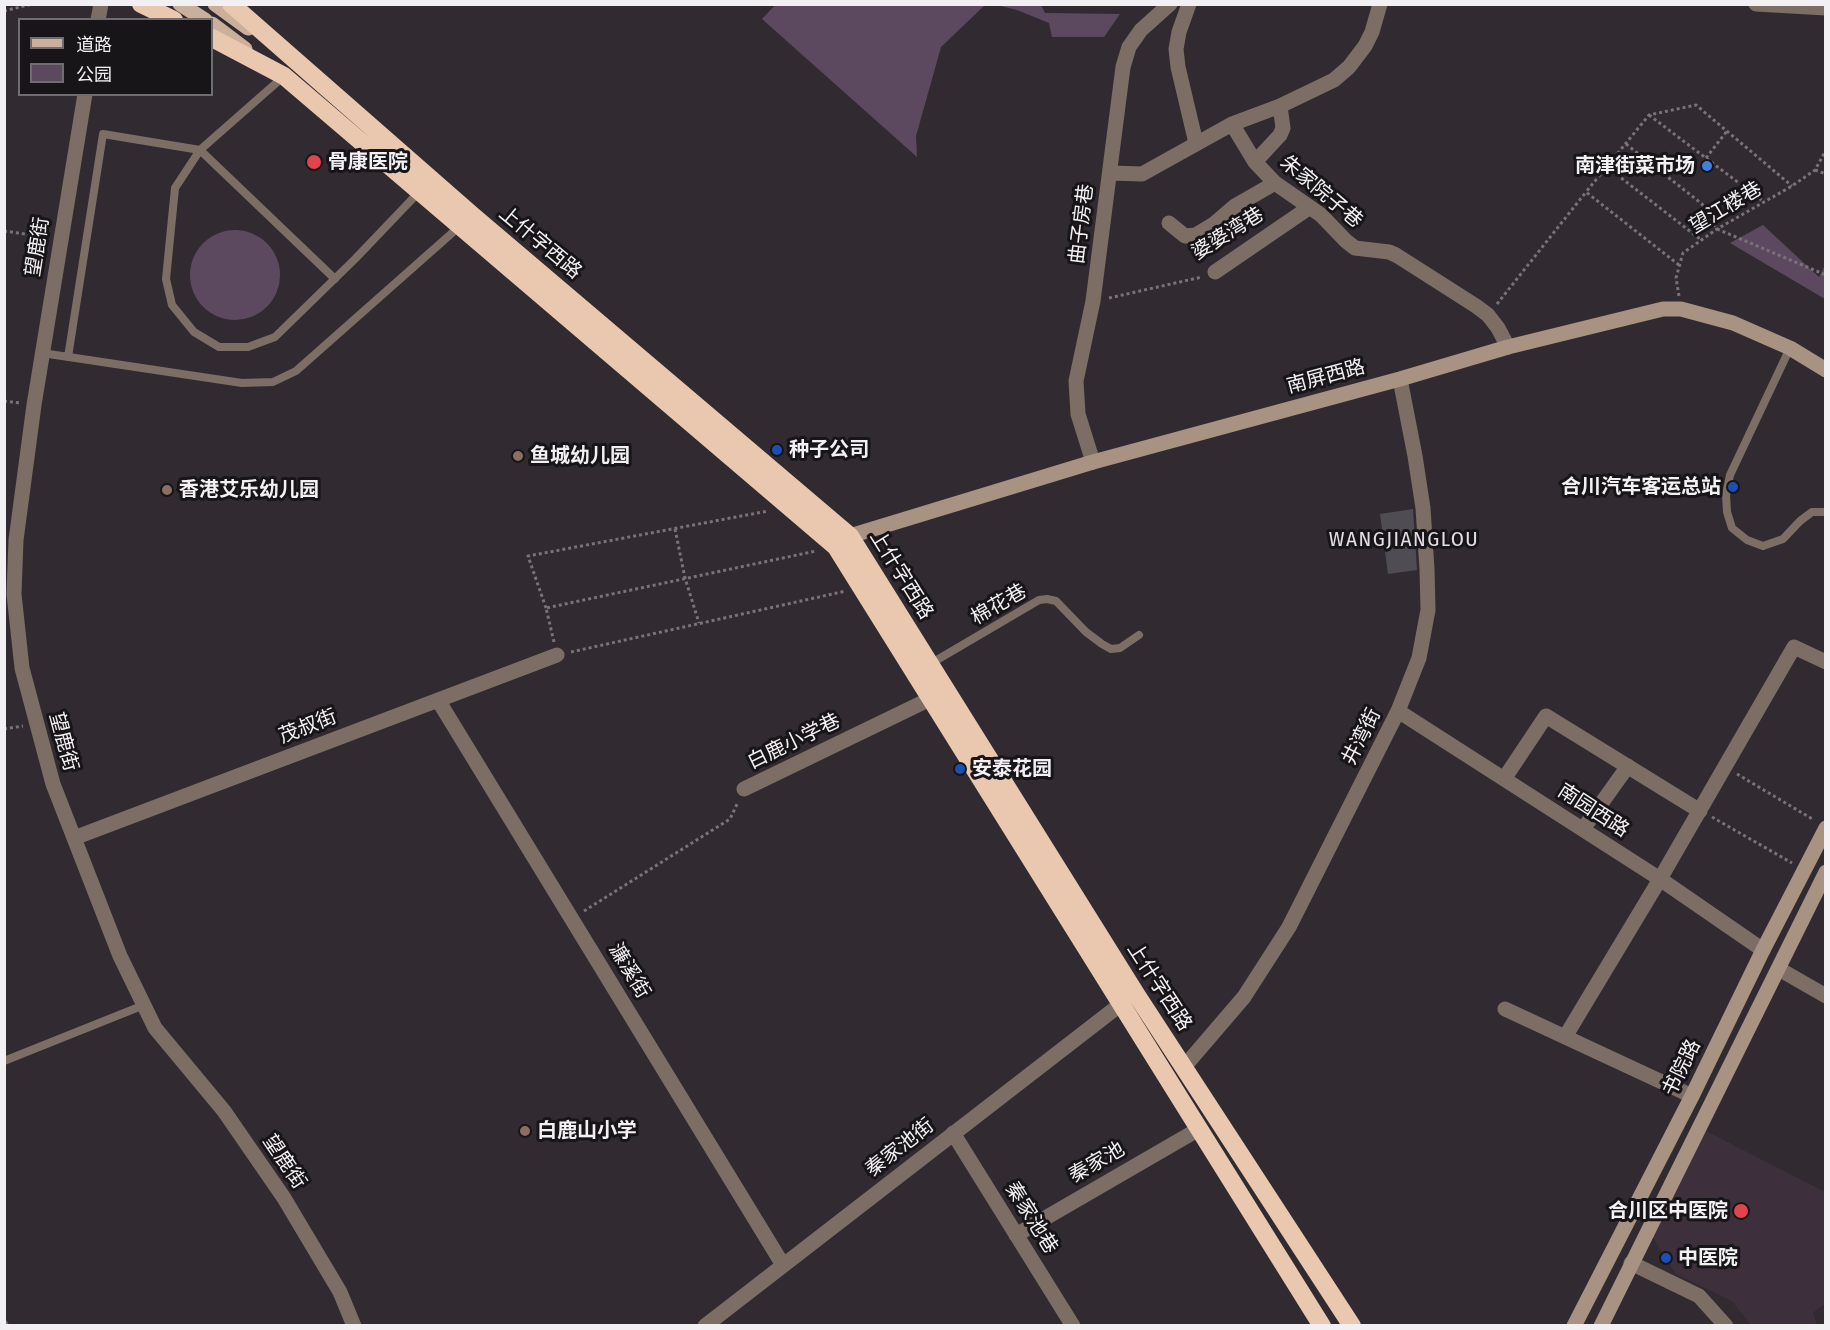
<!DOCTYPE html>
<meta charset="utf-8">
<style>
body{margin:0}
#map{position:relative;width:1830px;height:1330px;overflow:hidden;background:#312b31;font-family:"Fira Sans Condensed","Noto Sans SC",sans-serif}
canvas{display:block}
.frame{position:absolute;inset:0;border:6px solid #f3f0f3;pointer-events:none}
.legend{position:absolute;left:18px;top:18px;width:195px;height:78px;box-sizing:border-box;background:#171517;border:2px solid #6f6d6f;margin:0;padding:8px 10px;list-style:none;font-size:18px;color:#f3f0f3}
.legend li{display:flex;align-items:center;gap:12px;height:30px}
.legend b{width:30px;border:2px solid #6f6d6f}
</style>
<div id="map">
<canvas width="1830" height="1330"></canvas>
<div class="frame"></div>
<ul class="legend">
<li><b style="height:8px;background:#caaf9a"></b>道路</li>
<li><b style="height:16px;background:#5d495f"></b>公园</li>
</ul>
</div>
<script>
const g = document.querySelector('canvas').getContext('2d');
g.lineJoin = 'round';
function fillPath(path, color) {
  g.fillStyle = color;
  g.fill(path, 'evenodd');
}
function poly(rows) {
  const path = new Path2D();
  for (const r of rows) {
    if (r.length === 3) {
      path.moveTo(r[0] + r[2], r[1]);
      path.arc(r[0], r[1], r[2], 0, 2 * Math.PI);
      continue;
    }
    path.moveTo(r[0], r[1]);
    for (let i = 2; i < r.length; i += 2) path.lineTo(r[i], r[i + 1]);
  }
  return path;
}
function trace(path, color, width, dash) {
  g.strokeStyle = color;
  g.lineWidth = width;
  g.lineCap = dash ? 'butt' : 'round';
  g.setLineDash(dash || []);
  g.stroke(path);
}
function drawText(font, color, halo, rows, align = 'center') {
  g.font = font + ' "Fira Sans Condensed","Noto Sans SC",sans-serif';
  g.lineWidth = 6;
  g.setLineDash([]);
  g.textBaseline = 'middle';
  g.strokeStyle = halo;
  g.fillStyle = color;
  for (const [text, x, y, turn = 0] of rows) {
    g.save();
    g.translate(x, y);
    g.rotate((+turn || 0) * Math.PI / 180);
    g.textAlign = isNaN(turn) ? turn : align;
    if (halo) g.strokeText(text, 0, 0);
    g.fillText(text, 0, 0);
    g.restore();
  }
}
fillPath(poly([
 [1700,1128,1825,1192,1825,1306,1823,1305,1813,1313,1817,1325,1750,1324,1732,1301,1676,1274,1648,1230]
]), '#3e2f3c');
fillPath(poly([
 [776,4,985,4,985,5,941,47,916,136,917,157,762,19],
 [997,5,1041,5,1045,13,1120,14,1104,37,1052,37,1049,23,1017,10],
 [1763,225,1819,277,1825,265,1825,299,1730,243],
 [235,275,45]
]), '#5d495f');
fillPath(poly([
 [1413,509,1417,570,1388,574,1380,514]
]), '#4f4c53');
trace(poly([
 [4,11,32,4],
 [1649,115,1764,202],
 [1626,144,1702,204,1717,229,1826,275],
 [1706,158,1727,131],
 [1607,167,1700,239],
 [1815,170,1826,174],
 [4,231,47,237],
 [1679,265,1586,192,1649,115,1696,105,1792,186],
 [1679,296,1676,278,1683,253,1717,229,1792,186,1815,170,1826,150],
 [1109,298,1202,277],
 [1497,304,1586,192],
 [4,401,20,403],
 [675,529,685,578,699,623],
 [546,608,528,556,768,511],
 [554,642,546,608,816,551],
 [571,652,846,591],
 [4,729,23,726],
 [1737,774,1814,820],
 [1712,817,1792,863],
 [584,911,730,819,738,802]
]), '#787378', 3, [3, 3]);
trace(poly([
 [283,77,200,150,175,188,166,279,172,305,194,332,219,347,248,347,275,337,355,259,419,192],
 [1790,348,1730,475,1726,495,1727,512,1732,528,1747,540,1763,546,1783,539,1800,521,1812,512,1826,512],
 [42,353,242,383,273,382,296,371,460,226],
 [68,357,103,134,200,150,335,279],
 [930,664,1039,600,1047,599,1056,601,1086,632,1102,644,1111,649,1120,648,1139,635],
 [4,1061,144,1005],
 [4,1324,5,1326]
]), '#7c6e64', 8);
trace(poly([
 [1189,4,1179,32,1176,49,1178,67,1196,143],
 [1380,4,1372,32,1365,46,1349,67,1334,80,1280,106,1283,128,1280,135,1255,162,1275,183,1321,215,1346,241,1355,248,1389,252,1396,255,1476,306,1488,315,1498,328,1508,347],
 [1756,4,1826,8],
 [98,20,101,4],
 [85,94,34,405,16,540,14,594,22,668,53,784,120,956,155,1028,224,1111,284,1198,340,1292,354,1326],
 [1232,124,1255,162],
 [1110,173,1142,174,1232,124,1280,106],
 [1169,223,1185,236,1196,235,1214,224,1235,206,1275,183],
 [1215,272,1310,207],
 [1093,462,1078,414,1076,381,1093,301,1123,67,1129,47,1141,30,1170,4],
 [438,700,783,1265],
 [1398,711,1660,879,1763,950],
 [1504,779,1546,716,1700,811],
 [744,789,930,699],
 [1583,829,1628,766],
 [74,838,557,655],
 [1779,969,1826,996],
 [1505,1009,1692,1096],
 [1565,1037,1660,879,1794,647,1826,662],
 [1184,1067,1244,997,1289,927,1398,711,1419,658,1428,610,1427,569,1423,508,1415,456,1400,379],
 [953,1133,1073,1326],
 [1016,1235,1199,1129],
 [1631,1263,1699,1296,1726,1326],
 [705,1326,1121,1004]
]), '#7c6e64', 15);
trace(poly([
 [843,542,850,536,1093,462,1400,379,1508,347,1663,309,1681,309,1733,323,1790,348,1826,370],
 [1574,1326,1692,1096,1763,950,1826,828],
 [1601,1326,1826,872]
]), '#a89383', 15);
trace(poly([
 [180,4,205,20],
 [215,4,248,28],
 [212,24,245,49]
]), '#caaf9a', 15);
trace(poly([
 [141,4,174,20],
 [231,4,472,215,850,536,1136,994,1352,1326],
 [212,38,284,76,836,547,1322,1326]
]), '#e9c8af', 18);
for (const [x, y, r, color] of [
 [314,162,8,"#e0444e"],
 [1707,166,6,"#3f7fe0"],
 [777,450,6,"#1a4fb4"],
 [518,456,6,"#8d6e63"],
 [1733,487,6,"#1a4fb4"],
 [167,490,6,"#8d6e63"],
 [960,769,6,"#1a4fb4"],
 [525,1131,6,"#8d6e63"],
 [1741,1211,8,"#e0444e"],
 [1666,1258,6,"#1a4fb4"]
]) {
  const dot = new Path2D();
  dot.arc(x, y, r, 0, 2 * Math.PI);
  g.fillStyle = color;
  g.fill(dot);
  trace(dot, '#171517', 2);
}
drawText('bold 20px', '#f3f0f3', '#171517', [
 ["骨康医院",328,162],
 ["南津街菜市场",1695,166,"right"],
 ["种子公司",789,450],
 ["鱼城幼儿园",530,456],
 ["合川汽车客运总站",1721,487,"right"],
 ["香港艾乐幼儿园",179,490],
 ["安泰花园",972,769],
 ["白鹿山小学",537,1131],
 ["合川区中医院",1728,1211,"right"],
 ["中医院",1678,1258]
], 'left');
drawText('20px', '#f3f0f3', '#171517', [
 ["朱家院子巷",1321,192,40],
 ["望江楼巷",1726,208,-31],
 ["曲子房巷",1082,224,-83],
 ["婆婆湾巷",1228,234,-32],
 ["上什字西路",540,243,40],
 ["望鹿街",38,247,-81],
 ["南屏西路",1326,377,-15],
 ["上什字西路",901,575,58],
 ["棉花巷",999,605,-30],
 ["茂叔街",308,727,-21],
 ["井湾街",1362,737,-63],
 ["望鹿街",63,742,75],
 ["白鹿小学巷",794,742,-26],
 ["南园西路",1593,811,33],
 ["濂溪街",629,971,59],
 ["上什字西路",1159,987,57],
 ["书院路",1682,1068,-64],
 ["秦家池街",900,1148,-38],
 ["望鹿街",284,1162,56],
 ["秦家池",1097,1163,-30],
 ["秦家池巷",1031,1218,58]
]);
g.letterSpacing = '1.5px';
drawText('21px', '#e2dce3', '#171517', [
 ["WANGJIANGLOU",1404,540]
]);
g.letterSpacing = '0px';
</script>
